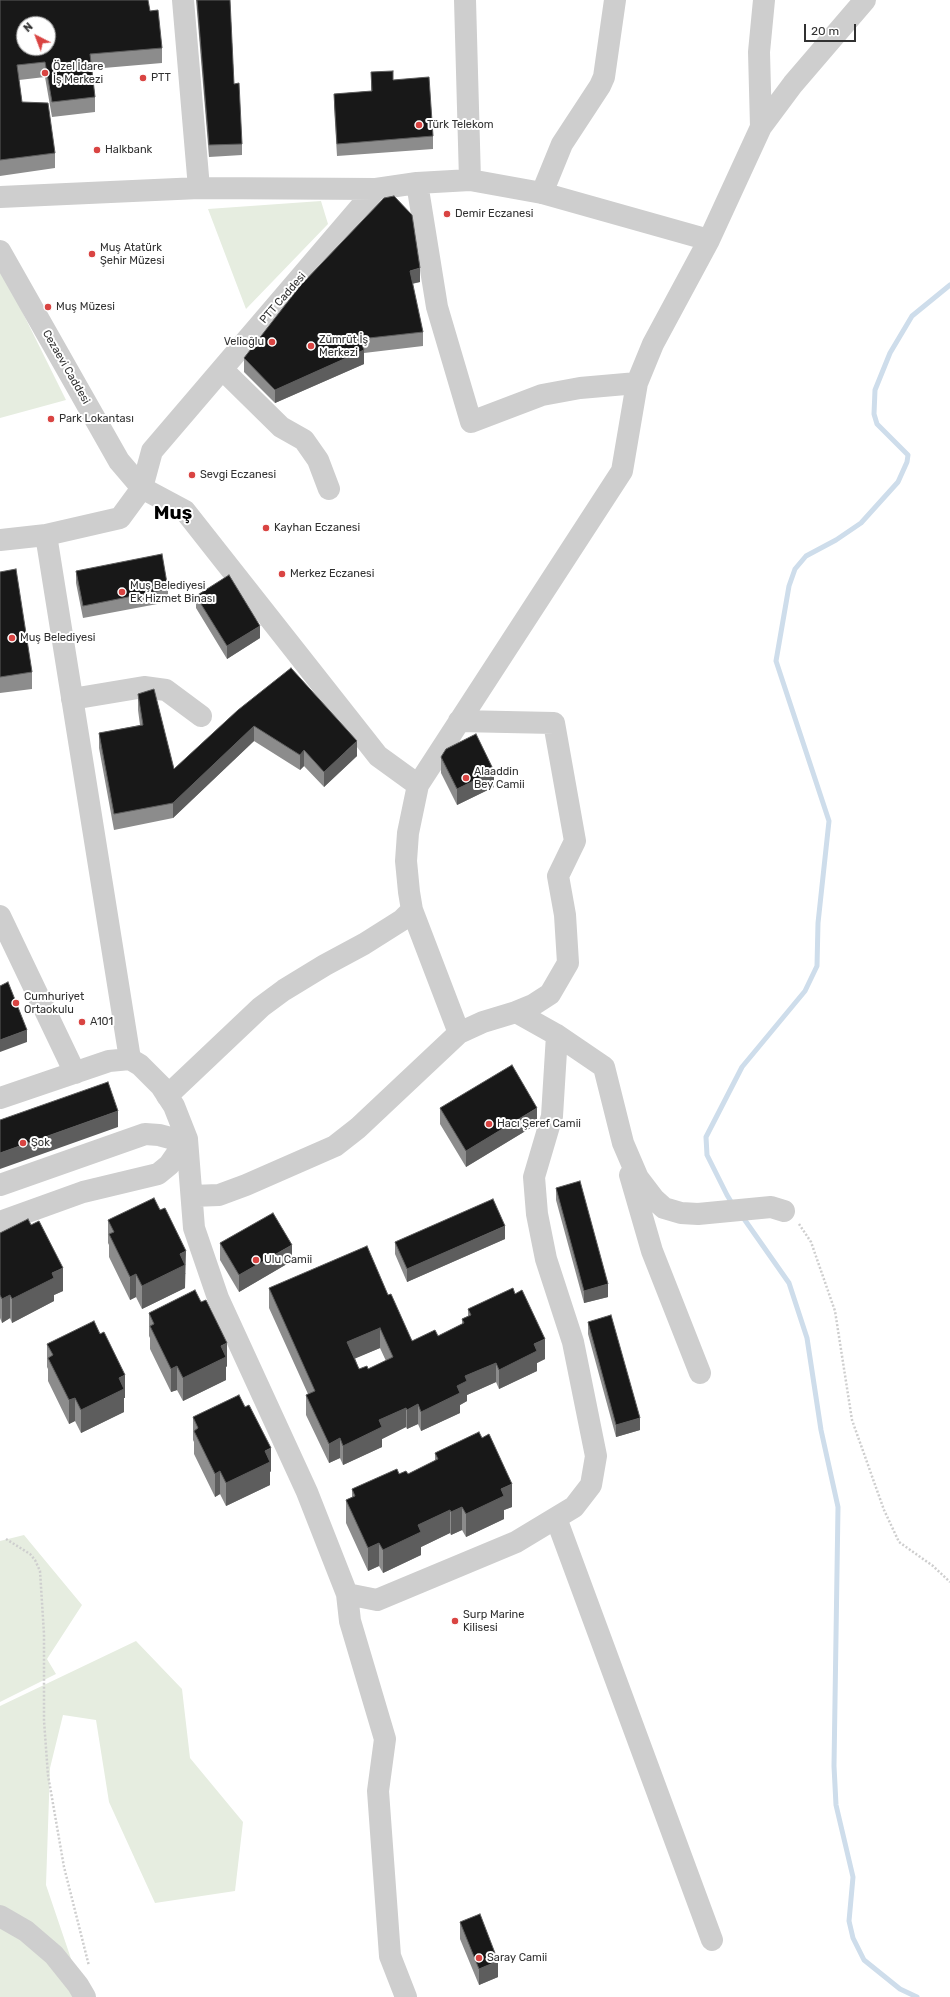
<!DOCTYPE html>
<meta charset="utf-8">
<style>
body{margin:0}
#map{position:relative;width:950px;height:1997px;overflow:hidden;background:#fff;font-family:Rubik,sans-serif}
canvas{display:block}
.north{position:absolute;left:16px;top:16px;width:40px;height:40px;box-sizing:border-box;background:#fff;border:1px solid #adadad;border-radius:50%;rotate:318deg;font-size:11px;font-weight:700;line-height:16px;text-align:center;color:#313131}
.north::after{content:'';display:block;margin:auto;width:14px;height:18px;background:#d94442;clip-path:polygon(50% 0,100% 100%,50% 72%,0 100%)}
.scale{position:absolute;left:804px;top:24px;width:52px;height:18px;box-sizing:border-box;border:2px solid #313131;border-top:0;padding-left:5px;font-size:12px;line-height:14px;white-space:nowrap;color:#313131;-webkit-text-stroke:3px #fff;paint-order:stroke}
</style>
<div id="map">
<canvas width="950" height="1997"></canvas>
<div class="north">N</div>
<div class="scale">20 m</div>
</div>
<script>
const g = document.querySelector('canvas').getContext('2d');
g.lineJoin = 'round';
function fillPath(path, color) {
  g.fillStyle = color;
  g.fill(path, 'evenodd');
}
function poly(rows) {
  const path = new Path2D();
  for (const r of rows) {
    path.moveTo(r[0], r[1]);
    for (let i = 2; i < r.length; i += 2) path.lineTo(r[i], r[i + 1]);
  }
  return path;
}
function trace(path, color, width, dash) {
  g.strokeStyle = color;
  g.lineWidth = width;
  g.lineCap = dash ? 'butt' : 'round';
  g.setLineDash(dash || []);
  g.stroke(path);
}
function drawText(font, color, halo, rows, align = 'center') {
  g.font = font + ' Rubik,sans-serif';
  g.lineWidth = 4;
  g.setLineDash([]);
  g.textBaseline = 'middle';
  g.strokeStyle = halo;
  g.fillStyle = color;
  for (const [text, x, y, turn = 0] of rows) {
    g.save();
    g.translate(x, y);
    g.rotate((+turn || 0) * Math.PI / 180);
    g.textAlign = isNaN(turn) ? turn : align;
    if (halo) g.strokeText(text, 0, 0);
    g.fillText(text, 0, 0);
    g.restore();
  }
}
fillPath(poly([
 [321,201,328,224,246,309,208,209],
 [0,267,66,400,0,418],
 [24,1535,82,1605,47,1659,56,1674,0,1702,0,1541],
 [136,1641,182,1689,190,1758,243,1822,235,1891,155,1903,109,1802,96,1720,63,1715,50,1768,46,1885,84,1997,0,1997,0,1706]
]), '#e6ede0');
trace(poly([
 [733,1205,727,1195,707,1155,706,1137,742,1067,805,991,817,966,818,923,829,821,776,661,789,586,795,569,806,556,836,540,861,523,898,482,907,462,908,455,877,424,874,414,875,390,890,353,912,316,950,285],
 [742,1216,789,1283,807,1338,821,1430,838,1507,834,1766,836,1805,853,1877,849,1921,853,1938,864,1960,900,1989,917,1997]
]), '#ceddeb', 5);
trace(poly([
 [799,1224,811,1242,835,1311,852,1420,884,1510,899,1542,933,1566,950,1582],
 [6,1539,30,1554,35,1560,40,1571,44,1634,44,1721,48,1775,64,1867,89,1966]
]), '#cecece', 2.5, [2, 2]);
trace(poly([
 [183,0,199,188],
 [465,0,470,180],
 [761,127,759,52,764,0],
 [417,183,437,307,471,422,542,395,580,388,637,383],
 [376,189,152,451,142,488,185,511,378,756,418,785],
 [542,193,562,144,600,86,604,77,615,0],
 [0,197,199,188,376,189,417,183,470,180,542,193,709,240],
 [0,251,119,461,142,488,120,518,46,535,0,540],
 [222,369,281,427,304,440,318,460,329,489],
 [46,535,130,1059],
 [72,699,144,687,166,690,201,716],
 [459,721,554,723,575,841,558,876,565,915,568,963,550,994,533,1005,516,1012],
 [0,916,75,1073],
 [459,1033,483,1022,516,1012,557,1035,604,1067,623,1143,638,1178,654,1199,664,1208,681,1213,698,1214,771,1207,784,1211],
 [167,1096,261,1007,284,990,325,965,364,944,402,920,412,910],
 [0,1098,109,1061,130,1059,140,1065,161,1086,174,1106,187,1139,194,1228,218,1298,307,1492,347,1594,350,1621,385,1739,378,1791,390,1956,406,1997],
 [630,1175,652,1251,700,1373],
 [0,1185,145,1134,159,1135,174,1139,187,1139],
 [192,1196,219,1195,246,1185,335,1146,358,1128,459,1033,412,910,409,892,406,861,408,833,418,785,622,471,637,383,653,344,709,240,761,127,793,84,865,0],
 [0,1222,83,1192,158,1174,169,1165,187,1139],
 [556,1518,712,1940],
 [347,1594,377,1600,516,1542,574,1507,591,1485,596,1456,573,1342,546,1259,537,1214,534,1177,552,1116,557,1035],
 [0,1916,26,1931,54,1955,78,1985,85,1997]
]), '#cecece', 22);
fillPath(poly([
 [0,0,150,11,162,48,162,63,92,69,95,97,95,112,52,117,45,77,19,80,22,102,55,153,55,168,0,176],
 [196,0,230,0,234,84,242,144,242,155,209,157],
 [371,72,393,80,433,136,433,149,337,156,334,106,334,94,371,91],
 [420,282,412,284,423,332,423,346,364,353,364,364,275,403,244,372,244,358,300,286],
 [76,571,168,589,168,602,83,618,76,583],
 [0,572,32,672,32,689,0,693],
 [196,596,260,638,227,659,196,608],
 [138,694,174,769,238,710,357,756,324,787,304,766,300,770,254,741,173,818,114,830,99,748,99,733,140,725,138,710],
 [441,757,494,787,457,805,441,773],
 [440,1108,537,1124,466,1167,440,1124],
 [556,1188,608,1297,584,1303,556,1200],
 [108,1220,186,1274,185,1274,185,1288,142,1309,136,1297,130,1300,109,1257,109,1245,108,1243],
 [0,1233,63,1291,54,1295,54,1301,12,1323,10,1318,2,1323,0,1318],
 [505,1239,407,1282,395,1254,395,1242],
 [220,1243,292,1261,239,1292,220,1260],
 [269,1288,388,1295,412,1341,438,1336,462,1324,462,1319,468,1316,468,1309,545,1359,537,1363,537,1371,499,1389,496,1382,467,1395,467,1401,460,1405,460,1413,421,1431,418,1424,407,1429,406,1427,382,1439,382,1447,343,1465,340,1458,329,1463,306,1415,306,1395,308,1394,269,1308],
 [380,1348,386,1361,368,1369,359,1369,355,1358],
 [149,1313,227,1366,226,1367,226,1380,183,1401,177,1390,171,1392,150,1349,150,1338,149,1336],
 [588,1322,640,1430,616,1437,588,1334],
 [47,1344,125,1398,124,1398,124,1412,81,1433,75,1421,69,1424,48,1381,48,1369,47,1367],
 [193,1417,271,1471,270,1472,270,1485,226,1506,220,1494,215,1497,194,1454,194,1442,193,1440],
 [435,1453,512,1507,504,1510,504,1519,466,1537,462,1530,451,1535,450,1533,421,1547,421,1555,383,1573,379,1566,368,1571,346,1523,346,1500,352,1497,352,1489,399,1474,408,1474,435,1461],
 [460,1922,498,1977,479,1985,460,1939]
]), '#8c8c8c');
fillPath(poly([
 [420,268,420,282,410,284,410,271],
 [364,350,364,364,275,403,275,390],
 [260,626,260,638,227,659,227,646],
 [254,726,254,741,173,818,173,803],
 [357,741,357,756,324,787,324,772],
 [304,750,304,766,300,770,300,755],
 [494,771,494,787,457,805,457,789],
 [27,1030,27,1042,0,1052,0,1040],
 [537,1108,537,1124,466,1167,466,1151],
 [118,1111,118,1127,0,1169,0,1153],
 [505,1226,505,1239,407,1282,407,1269],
 [292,1245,292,1261,239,1292,239,1275],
 [186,1251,185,1288,142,1309,142,1286,180,1254],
 [63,1268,63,1291,54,1295,54,1301,12,1323,12,1299,52,1273],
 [136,1274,136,1297,130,1300,130,1277],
 [608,1284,608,1297,584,1303,584,1291],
 [10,1295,10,1318,2,1323,2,1299],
 [380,1328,380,1348,347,1362,347,1342],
 [545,1339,545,1359,537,1363,537,1371,499,1389,499,1370,534,1344],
 [227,1343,227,1366,226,1367,226,1380,183,1401,183,1378,221,1346],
 [496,1363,496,1382,467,1395,467,1401,460,1405,460,1413,421,1431,421,1412,457,1386,465,1376],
 [177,1366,177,1390,171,1392,171,1369],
 [125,1375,125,1398,124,1398,124,1412,81,1433,81,1410,119,1378],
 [75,1398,75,1421,69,1424,69,1400],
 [418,1404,418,1424,407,1429,407,1410],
 [406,1408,406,1427,382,1439,382,1447,343,1465,343,1446,379,1420],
 [640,1418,640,1430,616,1437,616,1425],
 [340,1438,340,1458,329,1463,329,1444],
 [271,1448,271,1471,270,1472,270,1485,226,1506,226,1483,265,1451],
 [220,1471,220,1494,215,1497,215,1474],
 [512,1484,512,1507,504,1510,504,1519,466,1537,466,1514,501,1489],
 [462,1507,462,1530,451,1535,451,1512],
 [450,1510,450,1533,421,1547,421,1555,383,1573,383,1550,418,1525],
 [379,1543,379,1566,368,1571,368,1548],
 [498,1961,498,1977,479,1985,479,1969]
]), '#5d5d5d');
const building = poly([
 [0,0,148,0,150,11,158,10,162,48,90,54,95,97,52,102,45,62,17,65,22,102,48,103,55,153,0,160,0,0],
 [24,24,48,24,48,48,24,48,24,24],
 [197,0,230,0,234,84,239,83,242,144,209,145,197,0],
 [393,71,393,80,429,77,433,136,337,144,334,94,372,91,371,72,393,71],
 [394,196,412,215,420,268,410,271,423,332,360,339,364,350,275,390,244,358,300,286,384,198,394,196],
 [162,554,168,589,83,606,76,571,162,554],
 [16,569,32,672,0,677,0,572,16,569],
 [229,575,260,626,227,646,196,596,229,575],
 [291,668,357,741,324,772,304,750,300,755,254,726,173,803,114,814,99,733,143,725,138,694,154,689,174,769,238,710,291,668],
 [476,734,494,771,457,789,441,757,446,749,476,734],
 [8,982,27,1030,0,1040,0,986,8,982],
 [512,1065,537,1108,466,1151,440,1108,512,1065],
 [108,1082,118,1111,0,1153,0,1120,108,1082],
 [580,1181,608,1284,584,1291,556,1188,580,1181],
 [154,1198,160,1210,165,1208,186,1251,180,1254,185,1265,142,1286,136,1274,130,1277,109,1234,114,1232,108,1220,154,1198],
 [493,1199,505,1226,407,1269,395,1242,493,1199],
 [273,1213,292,1245,239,1275,220,1243,273,1213],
 [28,1219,31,1225,39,1221,63,1268,52,1273,54,1278,12,1299,10,1295,2,1299,0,1295,0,1233,28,1219],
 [367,1246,388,1295,391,1294,412,1341,435,1330,438,1336,464,1323,462,1319,471,1315,468,1309,513,1288,515,1294,522,1290,545,1339,534,1344,537,1351,499,1370,496,1363,465,1376,467,1381,457,1386,460,1393,421,1412,418,1404,407,1410,406,1408,379,1420,382,1427,343,1446,340,1438,329,1444,306,1395,315,1391,269,1288,367,1246],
 [380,1328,393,1357,368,1369,367,1366,359,1369,347,1342,380,1328],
 [195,1290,201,1302,206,1300,227,1343,221,1346,226,1357,183,1378,177,1366,171,1369,150,1326,154,1324,149,1313,195,1290],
 [611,1315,640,1418,616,1425,588,1322,611,1315],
 [94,1321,100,1334,104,1332,125,1375,119,1378,124,1389,81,1410,75,1398,69,1400,48,1358,53,1355,47,1344,94,1321],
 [239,1395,245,1407,249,1405,271,1448,265,1451,270,1462,226,1483,220,1471,215,1474,194,1431,198,1428,193,1417,239,1395],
 [479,1432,482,1438,489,1434,512,1484,501,1489,504,1496,466,1514,462,1507,451,1512,450,1510,418,1525,421,1532,383,1550,379,1543,368,1548,346,1500,355,1496,352,1489,397,1469,399,1474,406,1471,408,1474,438,1459,435,1453,479,1432],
 [480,1914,498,1961,479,1969,460,1922,480,1914]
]);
fillPath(building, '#181818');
trace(building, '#5d5d5d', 1);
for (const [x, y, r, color] of [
 [45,73,4,"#d94442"],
 [143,78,4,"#d94442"],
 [419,125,4,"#d94442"],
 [97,150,4,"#d94442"],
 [447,214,4,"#d94442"],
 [92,254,4,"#d94442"],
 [48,307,4,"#d94442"],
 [272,342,4,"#d94442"],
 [311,346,4,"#d94442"],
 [51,419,4,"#d94442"],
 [192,475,4,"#d94442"],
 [266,528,4,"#d94442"],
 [282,574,4,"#d94442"],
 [122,592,4,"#d94442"],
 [12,638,4,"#d94442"],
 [466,778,4,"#d94442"],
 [16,1003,4,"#d94442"],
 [82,1022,4,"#d94442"],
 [489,1124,4,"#d94442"],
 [23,1143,4,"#d94442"],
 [256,1260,4,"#d94442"],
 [455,1621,4,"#d94442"],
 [479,1958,4,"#d94442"]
]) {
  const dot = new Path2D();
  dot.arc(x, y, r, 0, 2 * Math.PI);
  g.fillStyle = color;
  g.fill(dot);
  trace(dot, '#fff', 1.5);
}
drawText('11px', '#313131', '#fff', [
 ["Özel İdare",53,67],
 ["İş Merkezi",53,80],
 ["PTT",151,78],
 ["Türk Telekom",427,125],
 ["Halkbank",105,150],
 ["Demir Eczanesi",455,214],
 ["Muş Atatürk",100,248],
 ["Şehir Müzesi",100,261],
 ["Muş Müzesi",56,307],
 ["Zümrüt İş",319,340],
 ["Merkezi",319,353],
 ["Velioğlu",264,342,"right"],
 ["Park Lokantası",59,419],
 ["Sevgi Eczanesi",200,475],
 ["Kayhan Eczanesi",274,528],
 ["Merkez Eczanesi",290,574],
 ["Muş Belediyesi",130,586],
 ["Ek Hizmet Binası",130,599],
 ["Muş Belediyesi",20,638],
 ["Alaaddin",474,772],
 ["Bey Camii",474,785],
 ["Cumhuriyet",24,997],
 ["Ortaokulu",24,1010],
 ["A101",90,1022],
 ["Hacı Şeref Camii",497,1124],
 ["Şok",31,1143],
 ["Ulu Camii",264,1260],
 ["Surp Marine",463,1615],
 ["Kilisesi",463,1628],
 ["Saray Camii",487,1958]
], 'left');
drawText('11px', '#313131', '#fff', [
 ["PTT Caddesi",283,298,-49],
 ["Cezaevi Caddesi",66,367,60]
]);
drawText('bold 19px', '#000', '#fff', [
 ["Muş",173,514]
]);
</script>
